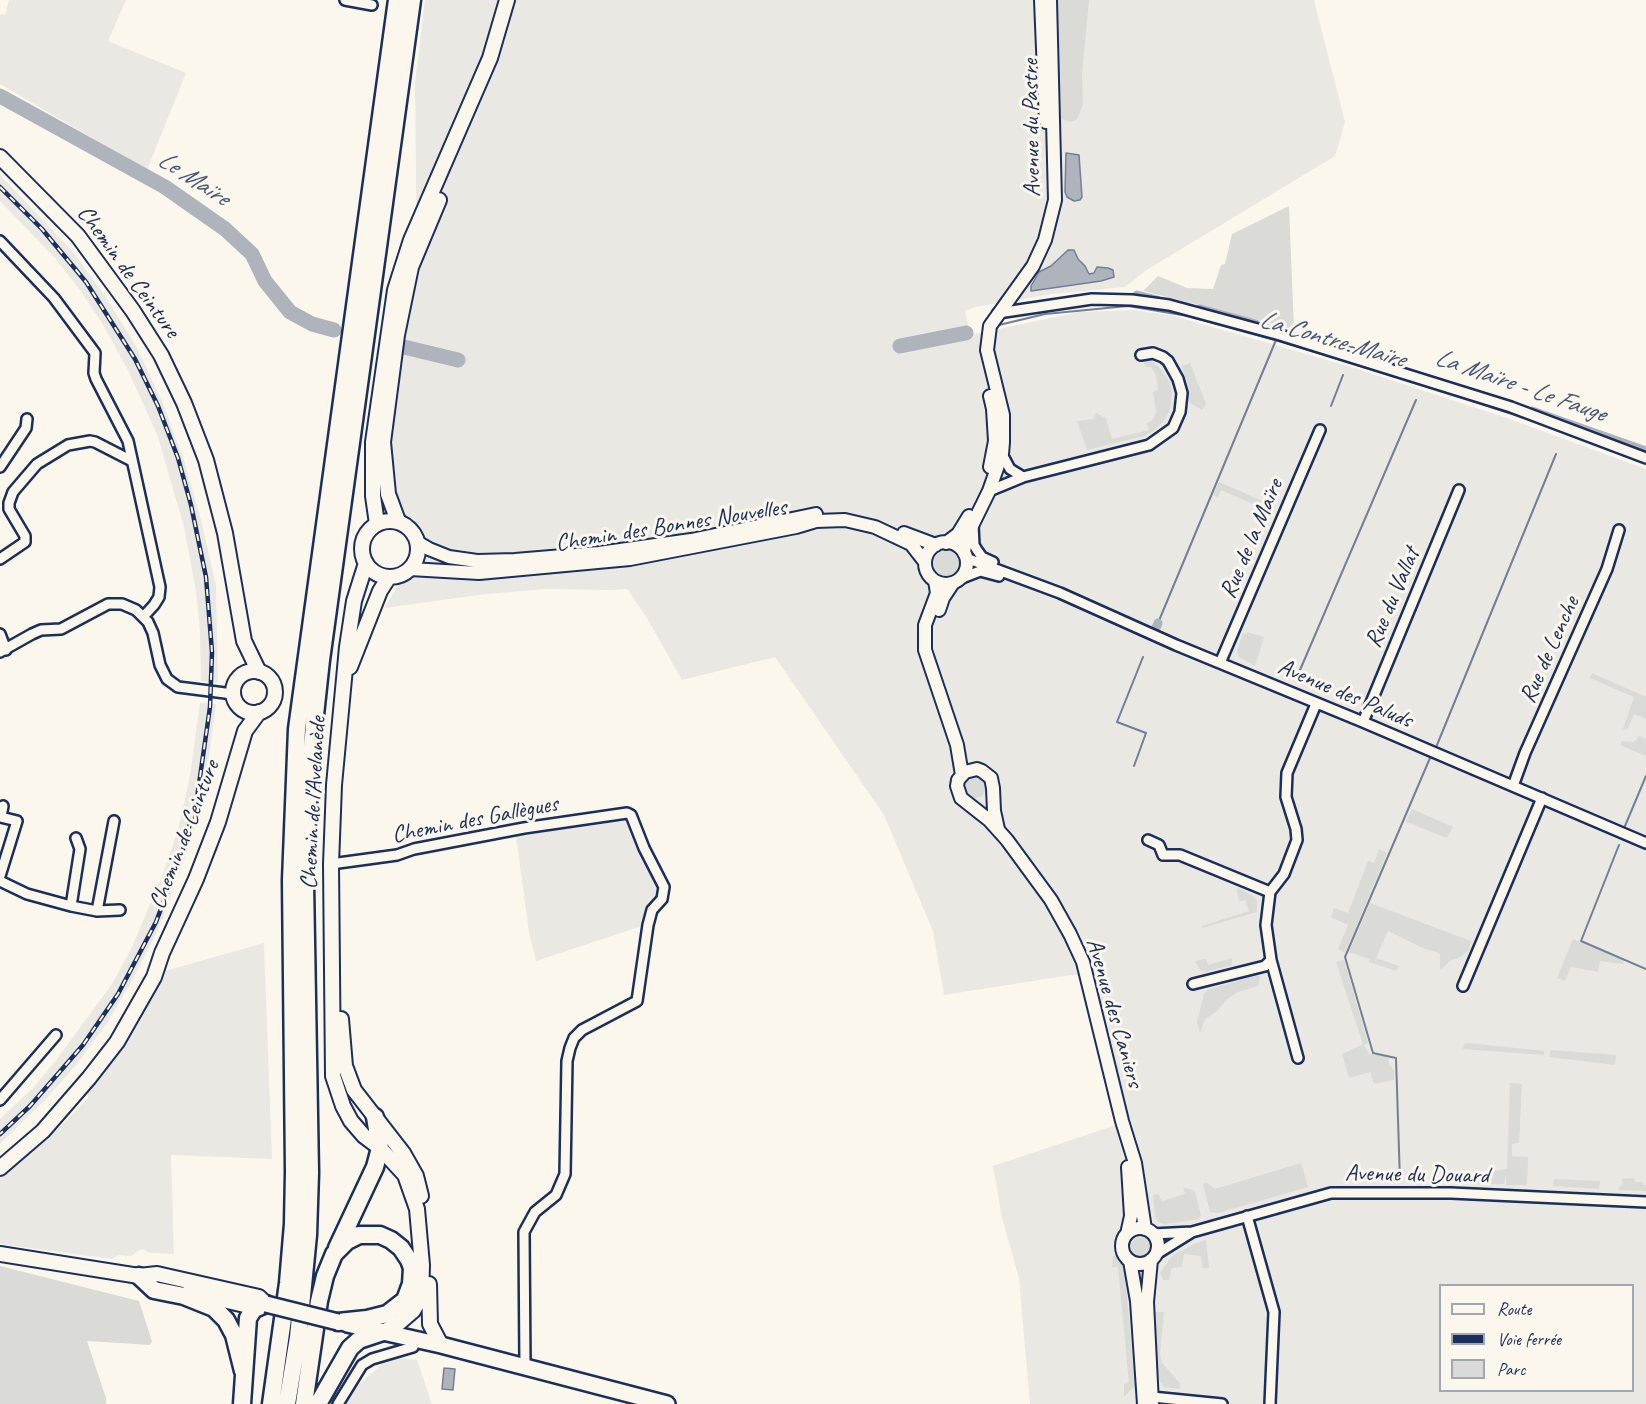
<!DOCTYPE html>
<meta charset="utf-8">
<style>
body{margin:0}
#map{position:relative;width:1646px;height:1404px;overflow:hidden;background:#fbf7ec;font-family:Caveat,sans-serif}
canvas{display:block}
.legend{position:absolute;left:1439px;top:1284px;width:195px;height:108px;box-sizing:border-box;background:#fbf7ec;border:2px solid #a1a7b3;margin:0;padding:8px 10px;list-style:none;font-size:18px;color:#1b2f5e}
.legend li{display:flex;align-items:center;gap:12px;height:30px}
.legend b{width:30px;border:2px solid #a1a7b3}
</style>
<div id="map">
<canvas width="1646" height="1404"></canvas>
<ul class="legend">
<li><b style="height:8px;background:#fbf7ec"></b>Route</li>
<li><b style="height:8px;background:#1b2f5e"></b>Voie ferrée</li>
<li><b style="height:16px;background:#dadad7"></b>Parc</li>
</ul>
</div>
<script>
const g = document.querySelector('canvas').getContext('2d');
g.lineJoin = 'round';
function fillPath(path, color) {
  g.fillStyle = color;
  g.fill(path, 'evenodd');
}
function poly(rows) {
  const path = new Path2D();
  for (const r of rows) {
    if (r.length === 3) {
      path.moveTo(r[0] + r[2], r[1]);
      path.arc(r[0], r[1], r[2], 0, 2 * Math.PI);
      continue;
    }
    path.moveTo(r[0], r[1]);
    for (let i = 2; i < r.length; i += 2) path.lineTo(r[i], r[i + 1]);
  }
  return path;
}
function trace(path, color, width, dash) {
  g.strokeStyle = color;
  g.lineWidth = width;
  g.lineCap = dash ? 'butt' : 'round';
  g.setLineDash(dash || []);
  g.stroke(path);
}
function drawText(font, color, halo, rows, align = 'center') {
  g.font = font + ' Caveat,sans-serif';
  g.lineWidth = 6;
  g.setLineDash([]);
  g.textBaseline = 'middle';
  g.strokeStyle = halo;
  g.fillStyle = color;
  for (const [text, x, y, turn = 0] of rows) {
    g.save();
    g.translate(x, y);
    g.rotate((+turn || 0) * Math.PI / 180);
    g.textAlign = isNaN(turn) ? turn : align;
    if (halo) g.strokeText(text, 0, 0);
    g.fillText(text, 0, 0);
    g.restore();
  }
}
fillPath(poly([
 [9,0,126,0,108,41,186,73,147,170,0,84,0,14,5,15],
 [425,0,1314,0,1345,122,1335,156,1145,271,1125,287,1052,294,975,307,965,311,970,335,1079,312,1134,310,1174,316,1348,366,1504,417,1646,469,1646,1404,1030,1404,1019,1278,1002,1218,993,1166,1116,1125,1081,975,1071,975,944,995,933,931,884,815,775,657,682,680,647,618,627,589,609,590,546,589,486,594,384,608,398,586,415,575,424,538,403,512,392,479,389,452,395,384,417,266,415,83],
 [1440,1286,1632,1286,1632,1390,1440,1390],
 [0,175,73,252,105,296,136,346,162,401,184,460,202,524,216,586,218,683,201,681,200,632,196,591,184,527,158,437,129,372,102,323,80,290,55,258,0,201],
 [200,703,216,704,206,778,196,821,184,861,158,930,133,979,107,1023,77,1064,46,1099,0,1144,0,1119,33,1088,57,1059,112,984,132,947,163,874,179,826,190,776],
 [630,819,660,883,661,893,645,925,536,961,529,933,516,835],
 [264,943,272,1159,171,1155,174,1254,150,1253,142,1249,131,1256,118,1255,112,1259,0,1244,0,1179,48,1139,88,1098,88,1092,132,1034,165,971],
 [390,1357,417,1360,432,1404,345,1404,357,1386]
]), '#eae8e2');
fillPath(poly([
 [1054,0,1089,0,1082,73,1083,105,1077,119,1071,122,1062,119,1057,111],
 [1289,206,1294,329,1143,291,1158,276,1187,288,1213,289,1221,265,1225,264,1232,234],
 [1151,361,1160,368,1169,381,1172,392,1170,410,1166,418,1154,431,1144,436,1087,450,1077,421,1093,419,1096,413,1106,418,1112,439,1149,430,1147,423,1153,420,1156,412,1153,392,1158,389,1156,375,1151,367,1146,367,1144,362],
 [1190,363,1206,404,1202,410,1190,403,1187,381,1181,366],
 [1219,482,1272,505,1271,512,1221,490,1218,497,1213,495],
 [947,563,13],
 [1247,632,1264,637,1255,666,1239,657,1237,650,1243,633,1247,634],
 [1592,673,1646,697,1646,719,1634,714,1627,730,1623,729,1634,697,1590,678],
 [1639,736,1646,739,1646,756,1620,745,1622,741,1634,742],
 [975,787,11],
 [1412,809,1453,827,1447,838,1406,822],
 [1379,849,1387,853,1345,953,1338,949,1348,925,1331,917,1334,908,1348,913,1368,861,1374,863],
 [1238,888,1253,896,1257,901,1257,912,1202,928,1202,926,1249,911,1245,900,1239,901,1237,890],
 [1370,903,1471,941,1469,950,1460,957,1450,961,1440,970,1440,955,1437,952,1425,949,1388,931,1376,958,1399,966,1396,971,1369,962,1369,959,1349,952],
 [1573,939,1624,960,1623,964,1600,961,1598,972,1571,967,1565,981,1557,978],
 [1232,958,1232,965,1206,972,1201,971,1195,961,1206,959,1208,965],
 [1344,960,1368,1043,1364,1045,1369,1054,1388,1056,1389,1064,1394,1071,1394,1080,1374,1084,1370,1072,1349,1078,1342,1054,1363,1044,1336,962],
 [1256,975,1260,976,1258,986,1238,992,1226,1000,1217,1011,1205,1019,1200,1033,1197,1022,1204,994,1207,990],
 [1468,1043,1544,1051,1544,1055,1463,1049,1464,1044],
 [1551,1050,1616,1055,1615,1065,1549,1057],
 [1510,1083,1522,1084,1519,1143,1512,1144,1512,1156,1528,1157,1527,1185,1506,1185,1506,1174,1504,1184,1478,1184,1477,1179,1491,1178,1493,1171,1507,1169],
 [1301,1163,1308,1187,1218,1213,1210,1212,1203,1184,1206,1182,1215,1189],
 [1634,1178,1635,1182,1643,1182,1643,1185,1646,1185,1646,1191,1619,1190,1619,1187,1623,1185,1622,1179],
 [1554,1179,1600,1181,1599,1189,1553,1186],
 [1183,1187,1195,1191,1201,1216,1198,1219,1187,1221,1165,1224,1158,1222,1155,1216,1153,1195,1158,1194,1162,1201,1185,1194],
 [1141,1247,10],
 [1206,1240,1209,1268,1202,1268,1201,1256,1184,1254,1182,1267,1172,1268,1169,1280,1164,1280,1160,1273,1173,1255,1194,1244],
 [1113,1256,1118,1256,1122,1261,1125,1275,1135,1385,1124,1397,1124,1384,1129,1383,1118,1267,1112,1267],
 [0,1266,139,1301,152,1341,150,1345,87,1341,106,1398,106,1404,0,1404],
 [1155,1312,1164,1312,1160,1354,1162,1363,1180,1383,1180,1389,1164,1387,1157,1377]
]), '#dadad7');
const water = poly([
 [1066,153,1079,155,1082,197,1080,200,1074,201,1067,197,1065,192,1066,153],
 [1068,250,1074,250,1078,259,1085,266,1089,274,1094,273,1097,267,1108,268,1113,270,1114,277,1101,281,1031,291,1031,286,1039,272,1051,266,1068,250],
 [444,1368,455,1369,453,1390,442,1389,444,1368]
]);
fillPath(water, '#afb3bb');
trace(water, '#747e96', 1.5);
trace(poly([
 [1096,295,1126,294],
 [1037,303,1074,296,1090,295],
 [999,325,1045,314,1128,306,1188,316,1282,342,1421,384,1524,418,1646,463],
 [1331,406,1343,375],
 [1158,623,1276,340],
 [1297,677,1416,400],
 [1437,745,1556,454],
 [1134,766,1146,733,1117,722,1143,657],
 [1625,826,1646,776],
 [1619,845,1581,941,1646,969],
 [1400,1181,1396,1058,1373,1053,1345,957,1430,758]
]), '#747e96', 2);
trace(poly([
 [1137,295,1157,300],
 [1200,309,1256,324],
 [1373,359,1402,369],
 [1532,411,1646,451],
 [1156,628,1158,623]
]), '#afb3bb', 9);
trace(poly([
 [0,96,165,187,225,229,252,254,265,281,290,312,312,324,334,330],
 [900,346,966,333],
 [404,347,458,360]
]), '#afb3bb', 15);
const minor = poly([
 [345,0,372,5],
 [0,241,54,298,95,353,94,373,96,379,128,441,160,587,159,597,154,605,143,617],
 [998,313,1092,299,1132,300,1169,305,1280,335,1511,407,1646,458],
 [1002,454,1010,469,1023,477],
 [0,467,26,428,27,419],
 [989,491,1023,477,1149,445,1173,428,1180,412,1182,393,1178,379,1168,361,1163,357,1153,353,1141,355],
 [973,525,974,545,977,550,982,557,993,562],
 [966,558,1060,593,1176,645,1363,722,1646,843],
 [0,559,25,542,25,536,9,509,9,503,13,492,37,464,68,445,90,441,95,442,132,461],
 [962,578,980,571,999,576],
 [0,634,6,650],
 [0,652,32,634,41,630,61,629,108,604,122,604,136,610,148,622,153,633,160,665,167,679,178,687,233,694],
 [1220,663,1320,430],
 [1363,722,1459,490],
 [1513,786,1525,753,1607,569,1619,530],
 [1148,840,1159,845,1163,855,1180,855,1270,892],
 [331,864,397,855,414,849,524,828,627,813,631,815,644,848,664,887,662,899,652,910,648,925,637,1001,582,1030,574,1038,570,1048,567,1061,565,1174,556,1195,535,1212,524,1232,525,1367],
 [0,876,17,821,1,817,3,806],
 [0,881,27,894,71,906,97,911,120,910],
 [71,906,80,849,76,838],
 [97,911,114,821],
 [1193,984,1265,966,1271,960],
 [1463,986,1542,798],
 [1298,1058,1271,960,1266,925,1270,892,1284,874,1297,840,1296,829,1286,797,1287,773,1316,704],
 [0,1100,56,1035],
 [1247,1216,1274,1312,1270,1404],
 [1153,1234,1192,1232],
 [1155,1255,1192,1232,1331,1193,1451,1193,1646,1202],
 [1152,1397,1222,1404],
 [338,1404,362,1365,372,1359,413,1347,415,1340]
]);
const tertiary = poly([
 [1041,0,1046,122],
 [990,467,995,441,993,409,990,396],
 [904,533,936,545],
 [417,542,429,549,449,557,477,561,515,560,599,553,691,540,816,514],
 [946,563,21],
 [946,543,958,534,969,516],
 [964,553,966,538,989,491,1002,454,1003,442,1003,415,987,350,990,326,1033,266,1045,240,1055,200,1050,0],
 [410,569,479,573,630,559,796,527,816,521,845,520,875,527,911,544,925,562],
 [935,581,937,593,925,625,925,650,957,745,962,775],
 [939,610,943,598,953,583],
 [998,829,994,811,993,788,991,778,982,771,977,769,965,772,958,780,957,786,961,798,989,820,1007,840,1051,900,1070,934,1083,962,1122,1121,1135,1163,1145,1229],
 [1140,1246,18],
 [1127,1234,1131,1216,1128,1167],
 [1151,1260,1147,1302,1152,1404],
 [1130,1261,1137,1301,1144,1404]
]);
const secondary = poly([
 [0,157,78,236,133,311,161,355,184,403,206,460,225,533,244,641,259,672],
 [398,521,388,494,383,442,397,335,411,267,439,200],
 [390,549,28],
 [377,524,373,496,373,442,395,290,411,240,490,58,507,0],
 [366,563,354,601,347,647,334,785,331,864,333,1076,343,1106,351,1121,364,1136,380,1148,405,1175,417,1209,422,1265,421,1297,413,1311,399,1323,383,1332],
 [350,667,380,591,389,577],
 [254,692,21],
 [341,1019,345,1066,354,1090,403,1153,416,1176,421,1196],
 [0,1168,43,1131,89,1078,117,1042,154,977,162,953,196,879,218,822,245,731,259,712],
 [0,1254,139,1276,157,1274,259,1297,266,1304,253,1307,189,1292],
 [429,1284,430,1324,441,1345]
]);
const primary = poly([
 [347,1324,441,1345,667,1404]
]);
const motorway = poly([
 [337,1248,375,1167,380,1148,375,1117],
 [139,1276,154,1290,184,1296,214,1308,226,1320,234,1335,243,1371],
 [242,1404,248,1318,254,1309,266,1304],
 [271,1404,288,1283,293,1224,294,1172,291,880,297,729,397,0],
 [287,1404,298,1337,308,1235,310,1173,305,883,307,817,314,724,321,660,412,0],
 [304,1404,319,1301,325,1276,334,1254,347,1241,359,1235,380,1235,391,1240,401,1248,409,1260,412,1268,411,1284,405,1300,387,1314,367,1319,338,1322],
 [318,1404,350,1348,359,1340,383,1332]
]);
trace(minor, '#1b2f5e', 14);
trace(tertiary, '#1b2f5e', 16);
trace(secondary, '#1b2f5e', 18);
trace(primary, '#1b2f5e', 20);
trace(motorway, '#1b2f5e', 21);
trace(minor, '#fbf7ec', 9);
trace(tertiary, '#fbf7ec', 12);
trace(secondary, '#fbf7ec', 14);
trace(primary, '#fbf7ec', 15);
trace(motorway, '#fbf7ec', 16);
const rail = poly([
 [0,187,42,229,86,282,135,359,158,406,178,458,191,505,206,577,212,652,210,707,197,798,182,853,156,922,118,994,83,1045,30,1106,0,1134]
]);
trace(rail, '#1b2f5e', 4.5);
trace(rail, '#fbf7ec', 2, [7]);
const primaryBridge = poly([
 [266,1304,338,1322]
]);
trace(primaryBridge, '#1b2f5e', 20, []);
trace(primaryBridge, '#fbf7ec', 15);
drawText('24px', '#1b2f5e', '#fbf7ec', [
 ["Avenue du Pastre",1032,128,-91],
 ["Chemin de Ceinture",128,272,54],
 ["Chemin des Bonnes Nouvelles",671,526,-9],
 ["Rue de la Maïre",1252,539,-67],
 ["Rue du Vallat",1393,598,-67],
 ["Rue de Lenche",1550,650,-66],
 ["Avenue des Paluds",1345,694,23],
 ["Chemin de l'Avelanède",314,803,-87],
 ["Chemin des Gallègues",475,820,-11],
 ["Chemin de Ceinture",185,835,-69],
 ["Avenue des Caniers",1114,1013,74],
 ["Avenue du Douard",1417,1175,1]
]);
drawText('italic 26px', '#47577a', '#fbf7ec', [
 ["Le Maïre",193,179,33],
 ["La Contre-Maïre",1332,340,16],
 ["La Maïre - Le Fauge",1520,386,19]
]);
</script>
